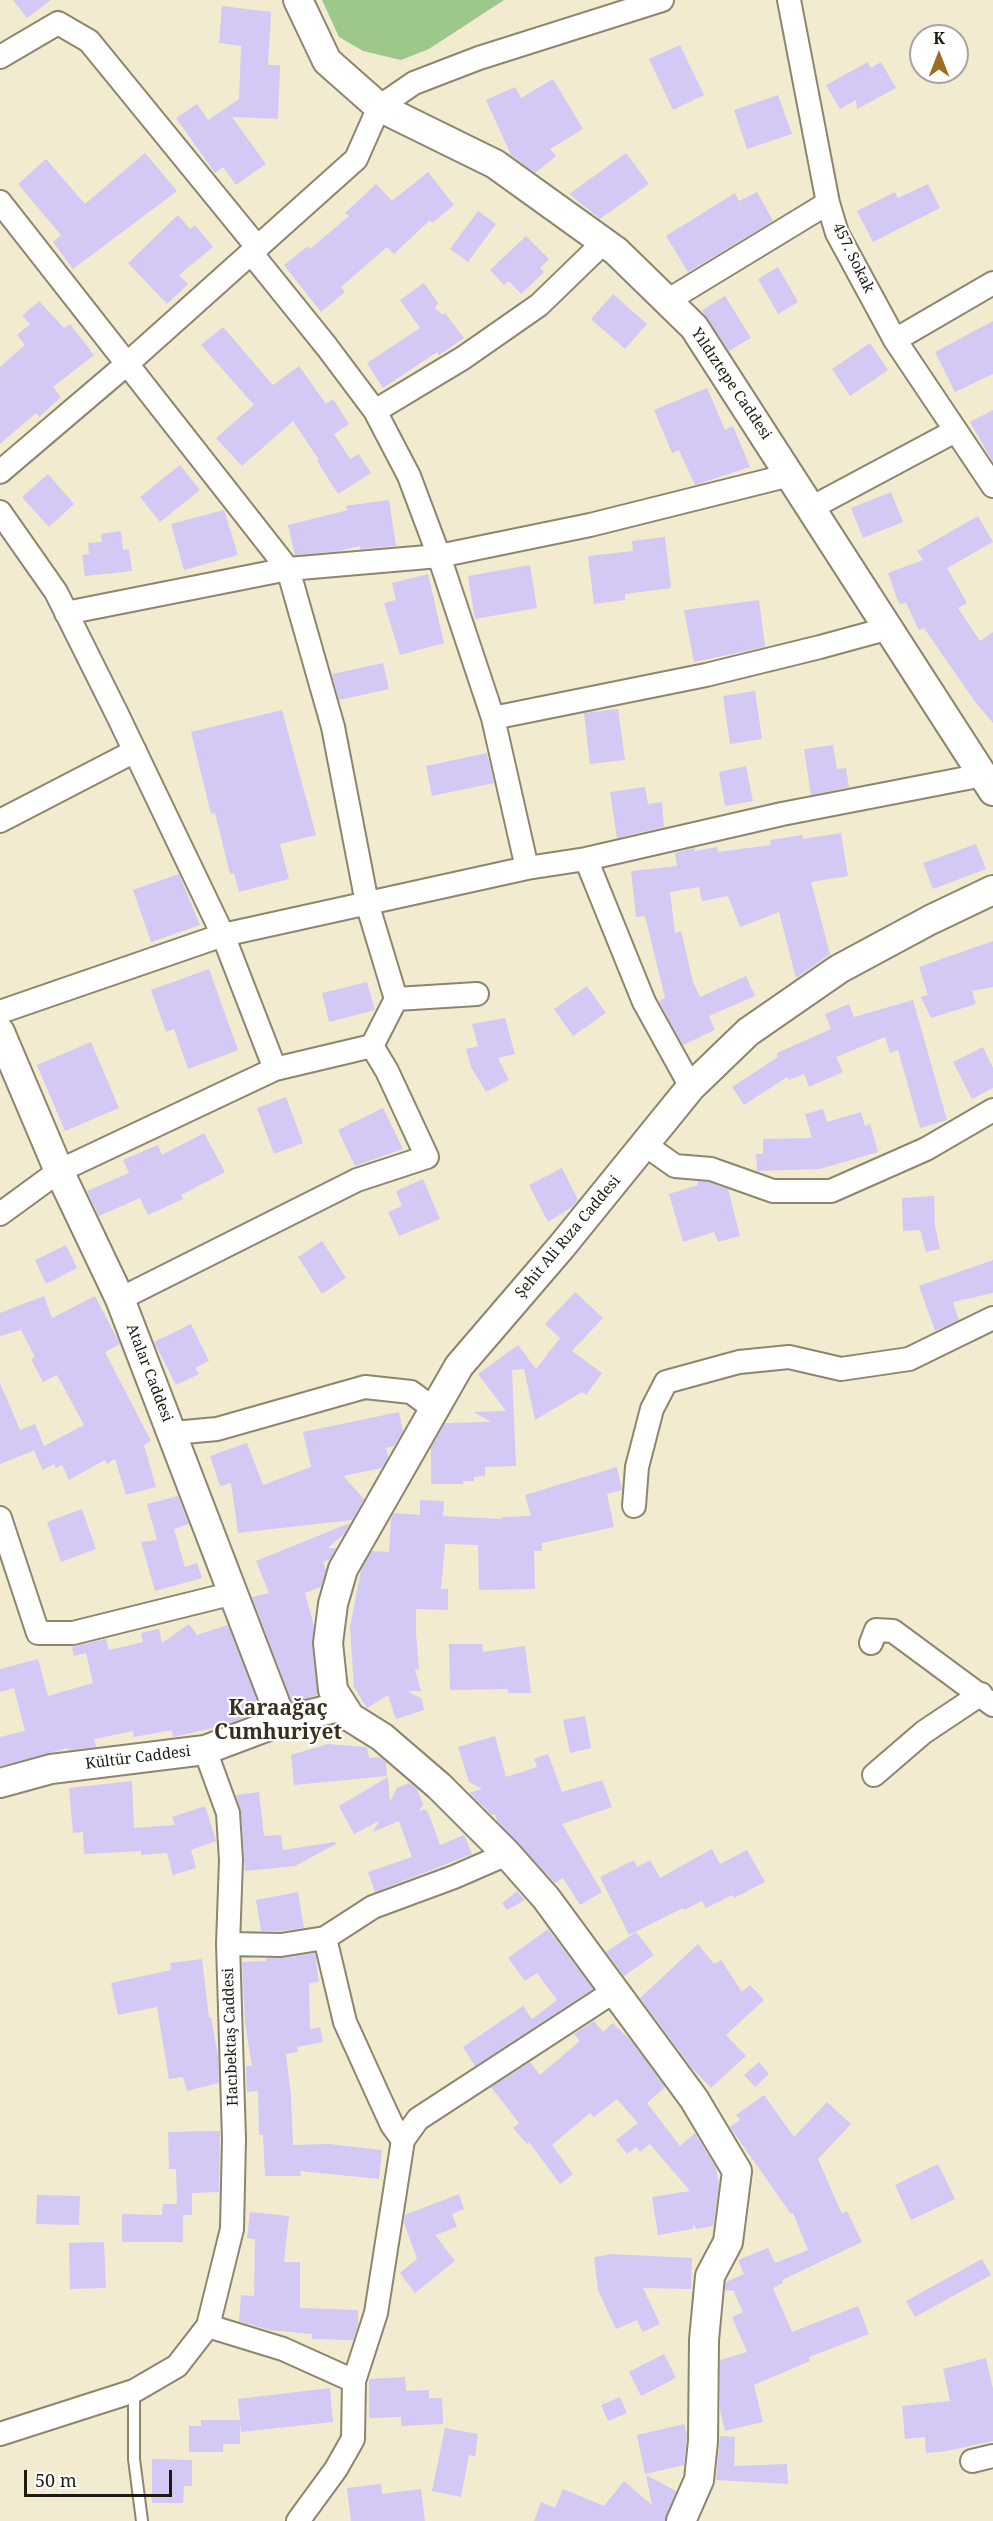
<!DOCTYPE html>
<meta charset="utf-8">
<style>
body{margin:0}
#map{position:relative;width:993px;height:2521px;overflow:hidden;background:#f3ebd0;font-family:"Noto Serif",serif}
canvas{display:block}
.north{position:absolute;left:909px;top:24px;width:60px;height:60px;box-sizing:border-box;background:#fff;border:2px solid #a5a4a0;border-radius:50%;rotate:0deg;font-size:16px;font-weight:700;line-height:24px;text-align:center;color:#1d1b11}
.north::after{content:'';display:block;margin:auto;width:21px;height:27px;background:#9e6d21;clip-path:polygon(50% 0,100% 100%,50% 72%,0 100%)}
.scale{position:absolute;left:24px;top:2470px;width:148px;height:27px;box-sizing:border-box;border:3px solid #1d1b11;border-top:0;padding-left:8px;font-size:18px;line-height:21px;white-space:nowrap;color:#1d1b11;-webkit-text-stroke:4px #fff;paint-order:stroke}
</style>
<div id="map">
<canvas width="993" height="2521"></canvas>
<div class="north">K</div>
<div class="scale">50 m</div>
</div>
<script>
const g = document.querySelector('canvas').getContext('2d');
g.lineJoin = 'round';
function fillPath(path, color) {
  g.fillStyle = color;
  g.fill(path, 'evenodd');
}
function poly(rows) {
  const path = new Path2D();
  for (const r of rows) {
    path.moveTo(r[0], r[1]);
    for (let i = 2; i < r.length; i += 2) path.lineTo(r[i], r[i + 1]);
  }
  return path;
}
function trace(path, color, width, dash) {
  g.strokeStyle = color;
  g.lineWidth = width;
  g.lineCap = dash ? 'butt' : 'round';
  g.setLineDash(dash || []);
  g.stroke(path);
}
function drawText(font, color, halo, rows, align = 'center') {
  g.font = font + ' "Noto Serif",serif';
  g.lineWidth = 4.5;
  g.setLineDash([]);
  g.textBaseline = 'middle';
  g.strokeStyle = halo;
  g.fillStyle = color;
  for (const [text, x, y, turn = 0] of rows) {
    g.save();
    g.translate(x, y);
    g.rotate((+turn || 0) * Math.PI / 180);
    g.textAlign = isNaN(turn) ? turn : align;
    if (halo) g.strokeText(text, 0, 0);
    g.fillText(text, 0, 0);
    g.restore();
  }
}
fillPath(poly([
 [322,0,504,0,429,49,401,60,363,51,339,37]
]), '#9dc889');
fillPath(poly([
 [13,0,51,0,27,18],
 [222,6,271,12,268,65,280,65,278,119,232,117,266,164,236,185,223,167,215,173,176,118,197,104,208,120,239,99,241,46,219,43],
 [680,45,704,95,673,110,649,59],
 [868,62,871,68,881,62,896,88,857,109,856,100,840,109,826,85],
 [553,79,583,129,550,149,556,156,535,173,511,155,486,100,515,87,521,98],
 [778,95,792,134,747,149,734,110],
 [145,153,177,191,73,269,53,242,61,235,18,184,46,159,85,204],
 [626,153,649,184,600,219,569,194],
 [428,172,454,205,432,223,430,220,394,254,387,247,341,287,345,292,321,312,284,265,308,246,310,249,349,216,345,213,376,184,392,201],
 [928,184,940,208,873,242,857,211,895,192,898,198],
 [757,192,773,221,688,272,666,236,735,193,739,201],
 [478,211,496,224,468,262,450,249],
 [178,215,190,229,195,225,213,247,179,275,188,284,167,304,128,263],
 [526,236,549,259,540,268,544,272,521,294,509,281,504,285,490,270],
 [778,267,798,302,778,314,758,279],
 [424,283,438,303,435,308,443,315,445,313,464,338,439,355,437,352,383,388,367,363,420,328,400,300],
 [613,294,647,324,625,349,591,319],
 [725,296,751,338,729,351,702,310],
 [39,301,64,328,70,324,94,355,53,387,61,397,39,417,36,413,0,444,0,367,25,345,17,335,30,324,22,316],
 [993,321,993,374,955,392,935,352],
 [223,327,273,385,299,366,326,404,333,399,349,424,334,434,350,459,359,454,371,473,338,494,317,461,319,460,293,421,242,466,216,438,254,405,201,345],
 [870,343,888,370,850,396,832,369],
 [707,388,725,430,733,426,750,467,695,485,679,450,672,453,654,410],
 [993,410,993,462,970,422],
 [180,465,200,490,160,522,140,497],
 [48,474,74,504,49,527,22,497],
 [891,492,903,522,863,538,851,508],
 [389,500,396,546,360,549,360,546,339,551,295,555,288,525,348,510,345,506],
 [224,510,238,555,184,570,171,524],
 [978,516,993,542,947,568,967,603,958,608,980,641,993,632,993,723,973,699,924,628,919,630,906,603,899,604,888,573,923,560,917,551],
 [121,531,123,550,129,549,132,571,85,576,82,555,89,554,88,543,102,542,101,534],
 [665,537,671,588,625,594,625,600,594,604,588,556,633,551,632,541],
 [530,565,537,608,475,619,468,576],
 [428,574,444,643,400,655,384,603,396,600,392,583],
 [759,600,765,647,694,662,684,610],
 [383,663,389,689,339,700,332,674],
 [755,691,762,739,730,744,723,696],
 [618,709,625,760,590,764,584,713],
 [282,710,316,835,280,844,289,879,239,892,234,873,230,874,215,813,211,814,191,732],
 [833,745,837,769,846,768,849,787,811,795,804,749],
 [487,753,494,783,432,796,426,766],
 [746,766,753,801,725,806,719,772],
 [645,787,648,804,662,802,664,827,617,838,610,792],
 [841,833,848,876,811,882,830,954,796,978,779,912,740,927,728,896,702,901,699,887,670,892,675,933,681,931,693,982,700,997,746,976,755,996,709,1016,715,1030,683,1045,659,1001,665,998,645,916,636,917,631,871,677,866,675,853,695,848,695,851,717,847,718,852,771,845,770,840,802,835,803,839],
 [976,844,986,869,933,889,923,863],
 [179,874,200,925,151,942,133,890],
 [993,941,993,987,972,991,976,1004,931,1018,921,997,928,995,919,967],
 [209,969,238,1050,188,1069,174,1029,166,1032,151,990],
 [367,982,375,1010,329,1022,322,993],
 [587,986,606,1013,573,1036,554,1009],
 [913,1000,947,1120,920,1128,898,1050,890,1053,885,1037,836,1057,843,1072,809,1087,804,1074,789,1080,787,1077,744,1105,732,1087,778,1057,777,1053,831,1029,825,1014,849,1004,854,1017],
 [505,1018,515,1054,498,1058,509,1080,486,1092,471,1067,466,1049,478,1046,472,1024],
 [91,1042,119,1108,65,1131,37,1065],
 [983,1047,993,1068,993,1088,972,1099,953,1062],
 [286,1097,303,1143,274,1154,257,1108],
 [383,1108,403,1149,355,1166,338,1130],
 [823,1109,827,1122,861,1112,865,1126,870,1124,878,1152,820,1169,757,1171,756,1154,763,1154,763,1139,812,1138,805,1114],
 [204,1133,225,1172,181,1195,183,1199,148,1215,140,1198,99,1216,87,1191,129,1173,123,1160,158,1145,162,1155],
 [562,1168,578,1200,572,1207,548,1222,529,1185],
 [423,1179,440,1219,399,1236,388,1212,402,1206,396,1191],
 [698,1181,708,1182,728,1189,740,1236,718,1242,714,1232,683,1242,669,1194,698,1185],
 [934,1196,935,1226,940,1249,926,1252,920,1230,903,1231,902,1198],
 [322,1241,346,1278,322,1294,298,1257],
 [66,1245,77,1268,46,1284,35,1260],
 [993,1260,993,1293,953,1302,959,1320,935,1331,919,1286],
 [575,1292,603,1318,572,1351,602,1373,586,1395,582,1392,535,1420,524,1369,512,1370,516,1466,485,1467,485,1476,474,1477,474,1481,463,1481,463,1484,431,1484,431,1448,445,1423,491,1422,474,1412,506,1411,478,1374,518,1345,536,1369,560,1338,545,1324],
 [44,1296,52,1318,95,1296,120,1344,105,1352,151,1441,144,1445,156,1487,126,1495,115,1459,107,1464,105,1460,69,1480,62,1465,56,1468,54,1464,43,1470,34,1451,38,1449,0,1464,0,1383,20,1430,35,1424,44,1446,84,1425,57,1375,43,1382,31,1359,35,1357,21,1330,0,1336,0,1313],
 [191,1324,209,1361,195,1368,199,1374,176,1385,154,1342],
 [399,1412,403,1431,394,1446,386,1448,388,1457,382,1468,343,1476,364,1499,352,1520,238,1533,231,1483,220,1486,210,1456,247,1443,263,1485,311,1467,303,1432],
 [617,1467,622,1490,607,1494,614,1527,542,1543,542,1551,534,1551,535,1589,479,1590,478,1545,445,1544,441,1589,448,1589,448,1610,416,1609,416,1633,419,1669,415,1670,421,1691,407,1691,422,1699,424,1710,396,1719,388,1695,367,1708,354,1687,350,1627,361,1570,372,1551,389,1552,391,1519,394,1513,420,1515,420,1500,444,1501,443,1516,502,1519,502,1517,531,1516,525,1495],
 [178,1496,189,1524,174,1529,185,1567,197,1563,202,1578,155,1591,141,1542,157,1540,147,1504],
 [82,1509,96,1549,61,1562,47,1522],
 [350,1523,345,1533,328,1548,336,1548,330,1559,323,1562,326,1570,321,1587,305,1593,314,1626,312,1645,318,1695,292,1702,252,1597,269,1593,256,1561],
 [189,1624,197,1635,228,1625,261,1711,226,1725,173,1737,172,1730,134,1737,133,1731,94,1739,96,1747,68,1750,68,1748,0,1766,0,1737,25,1731,14,1688,0,1692,0,1669,38,1659,48,1696,93,1683,86,1653,74,1656,72,1647,106,1639,109,1650,143,1642,141,1633,159,1629,162,1643],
 [449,1644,482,1644,483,1652,525,1646,531,1693,508,1693,508,1689,450,1690],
 [585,1716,591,1748,570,1753,563,1720],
 [495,1736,506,1777,537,1767,534,1759,548,1754,562,1792,602,1780,612,1807,562,1824,602,1892,580,1905,563,1878,555,1883,497,1821,495,1814,492,1815,469,1793,482,1789,469,1782,458,1747],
 [328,1744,367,1747,369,1758,379,1757,386,1762,387,1776,294,1785,291,1755],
 [388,1777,390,1801,397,1788,410,1783,417,1789,423,1804,419,1811,425,1809,428,1812,440,1845,464,1835,472,1854,375,1892,368,1872,412,1857,399,1821,373,1832,379,1821,354,1834,339,1806],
 [132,1781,134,1828,175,1825,172,1817,205,1806,216,1841,191,1850,196,1868,173,1875,167,1853,141,1855,141,1851,84,1854,83,1832,73,1833,69,1788],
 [259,1792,264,1836,281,1835,283,1850,335,1842,336,1844,295,1866,245,1871,241,1812,236,1795],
 [712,1849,720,1864,747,1850,765,1882,734,1898,732,1895,706,1908,702,1901,684,1910,683,1908,629,1935,600,1877,634,1860,637,1867,650,1860,660,1878],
 [517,1891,525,1900,507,1910,502,1903],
 [298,1892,304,1928,280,1931,261,1931,256,1900],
 [548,1929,593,1989,475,2066,463,2047,523,2006,532,2019,557,2000,537,1973,525,1981,508,1958],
 [636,1932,654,1955,624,1976,606,1952],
 [698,1944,714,1964,721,1960,742,1992,750,1985,764,2000,726,2035,746,2056,711,2088,692,2068,640,1998],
 [315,1953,319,1982,309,1983,310,2029,320,2027,323,2042,297,2047,298,2052,286,2054,291,2096,293,2145,329,2144,382,2150,379,2179,300,2171,301,2176,265,2176,263,2135,259,2135,258,2091,247,2092,246,2066,252,2066,245,2023,242,1962,266,1961,266,1958,283,1958],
 [202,1959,209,2017,211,2017,218,2056,219,2083,187,2091,183,2077,169,2079,157,2007,118,2015,111,1983,171,1970,170,1963],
 [594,2021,603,2032,613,2023,632,2042,665,2087,647,2103,680,2146,695,2133,716,2168,719,2185,713,2226,696,2229,693,2223,693,2229,658,2235,652,2197,690,2191,650,2144,640,2152,636,2147,627,2154,616,2140,638,2123,617,2099,594,2117,590,2113,552,2145,573,2174,560,2184,529,2142,527,2144,513,2128,519,2123,491,2087,530,2062,540,2075,580,2041,574,2034],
 [759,2062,769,2074,755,2087,744,2075],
 [764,2095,794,2137,827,2102,851,2124,818,2159,842,2214,847,2211,862,2242,782,2280,783,2283,773,2288,792,2332,858,2306,869,2334,809,2357,810,2361,754,2385,763,2422,725,2431,720,2410,720,2360,747,2352,732,2317,743,2312,734,2292,736,2291,725,2290,726,2282,744,2274,738,2260,768,2248,775,2263,808,2250,793,2213,791,2214,730,2127,740,2120,736,2115],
 [220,2131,219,2192,192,2193,192,2215,183,2215,183,2242,122,2242,122,2214,162,2215,163,2204,177,2204,176,2169,169,2169,168,2132],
 [938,2164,955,2199,911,2220,895,2185],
 [459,2194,464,2209,452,2214,457,2227,435,2235,455,2261,415,2293,400,2273,417,2259,404,2223,405,2215],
 [37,2195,80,2196,79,2225,36,2224],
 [250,2212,289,2216,284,2262,300,2262,300,2308,358,2310,358,2325,353,2340,312,2339,312,2334,269,2330,239,2321,241,2295,254,2296,255,2239,247,2238],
 [104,2242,106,2288,70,2289,69,2243],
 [612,2254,692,2258,691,2289,643,2288,660,2324,643,2332,637,2320,616,2329,598,2290,594,2257],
 [982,2259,991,2275,915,2317,906,2301],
 [664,2354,676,2378,641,2396,629,2372],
 [986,2358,993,2389,993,2441,947,2451,926,2453,925,2437,905,2439,902,2406,950,2401,943,2369],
 [405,2377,406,2391,429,2390,429,2398,442,2398,443,2424,401,2426,401,2417,369,2418,369,2379],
 [330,2388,333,2422,241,2432,240,2424,240,2444,223,2444,223,2452,189,2452,189,2426,201,2426,201,2420,240,2420,238,2399],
 [620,2397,627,2413,608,2421,601,2405],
 [684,2424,687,2434,684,2465,645,2474,637,2435],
 [445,2428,478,2434,475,2456,469,2455,461,2497,432,2491],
 [720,2436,735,2437,734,2466,787,2464,788,2484,716,2480],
 [152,2459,192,2460,192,2486,184,2486,183,2503,152,2503],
 [646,2475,676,2491,665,2521,534,2521,541,2502,555,2508,563,2489,604,2506,624,2481,652,2505],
 [381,2484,382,2494,421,2489,425,2521,351,2521,347,2488]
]), '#d4c8f4');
const service = poly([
 [134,2391,134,2459,142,2521]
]);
const minor = poly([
 [789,0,828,203,837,233,895,340,993,486],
 [0,57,58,23,89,41,258,248],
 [0,202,288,569,333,727,367,903,396,999,372,1046],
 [252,254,327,347,375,411,409,476,439,556,493,718,527,868],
 [667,301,828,203],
 [895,340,993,283],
 [375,411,463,358,539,305,604,242],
 [0,472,128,363,356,159,379,107,414,83,479,58,662,0],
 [811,508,955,431],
 [0,512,56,592,117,714,223,935,275,1069],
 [66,613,288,569,439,556,590,525,790,475],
 [493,718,706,675,820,647,886,629],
 [0,821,135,751],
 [586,859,644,1002,691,1087],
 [396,999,477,994],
 [0,1012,223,935,527,868,586,859,782,814,983,775],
 [644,1144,675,1166,711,1169,773,1191,831,1191,926,1149,993,1110],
 [0,1214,59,1171,275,1069,372,1046,387,1071,427,1157,357,1180,120,1299],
 [173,1433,217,1429,365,1387,411,1392,434,1409],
 [634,1506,637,1467,652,1409,666,1382,739,1362,789,1357,841,1369,909,1359,993,1318],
 [0,1518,38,1633,73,1633,234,1593],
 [871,1643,876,1630,893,1631,993,1705],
 [874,1775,924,1732,981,1694],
 [325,1938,345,2022,379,2097,392,2125,403,2140],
 [228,1944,281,1945,325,1938,373,1907,454,1877,507,1854],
 [208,2326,283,2349,354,2381],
 [0,2434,134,2391,177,2366,208,2326,232,2229,234,2139,228,1944,231,1860,228,1813,205,1750],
 [972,2461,993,2456],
 [298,2521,336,2469,353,2439,354,2381,376,2313,403,2140,418,2119,616,1990]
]);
const tertiary = poly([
 [298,0,327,61,379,107,495,164,616,251,694,327,993,791],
 [0,1032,59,1171,120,1299,282,1721],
 [0,1783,51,1769,205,1750,282,1721,343,1706],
 [681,2521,699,2480,703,2441,704,2340,710,2276,728,2242,737,2171,694,2099,546,1898,507,1854,439,1786,382,1737,350,1717,333,1690,328,1643,333,1604,343,1569,459,1366,562,1246,691,1087,748,1032,839,969,930,920,993,890]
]);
trace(service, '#8d856d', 14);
trace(minor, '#8d856d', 26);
trace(tertiary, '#8d856d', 32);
trace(service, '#fff', 10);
trace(minor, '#fff', 22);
trace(tertiary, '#fff', 28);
drawText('15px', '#1d1b11', '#fff', [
 ["457. Sokak",853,258,64],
 ["Yıldıztepe Caddesi",731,384,56],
 ["Şehit Ali Rıza Caddesi",568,1237,-50],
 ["Atalar Caddesi",149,1373,69],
 ["Kültür Caddesi",138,1758,-7],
 ["Hacıbektaş Caddesi",231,2037,-92]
]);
drawText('bold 21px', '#37301b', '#fff', [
 ["Karaağaç",278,1709],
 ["Cumhuriyet",278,1733]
]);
</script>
